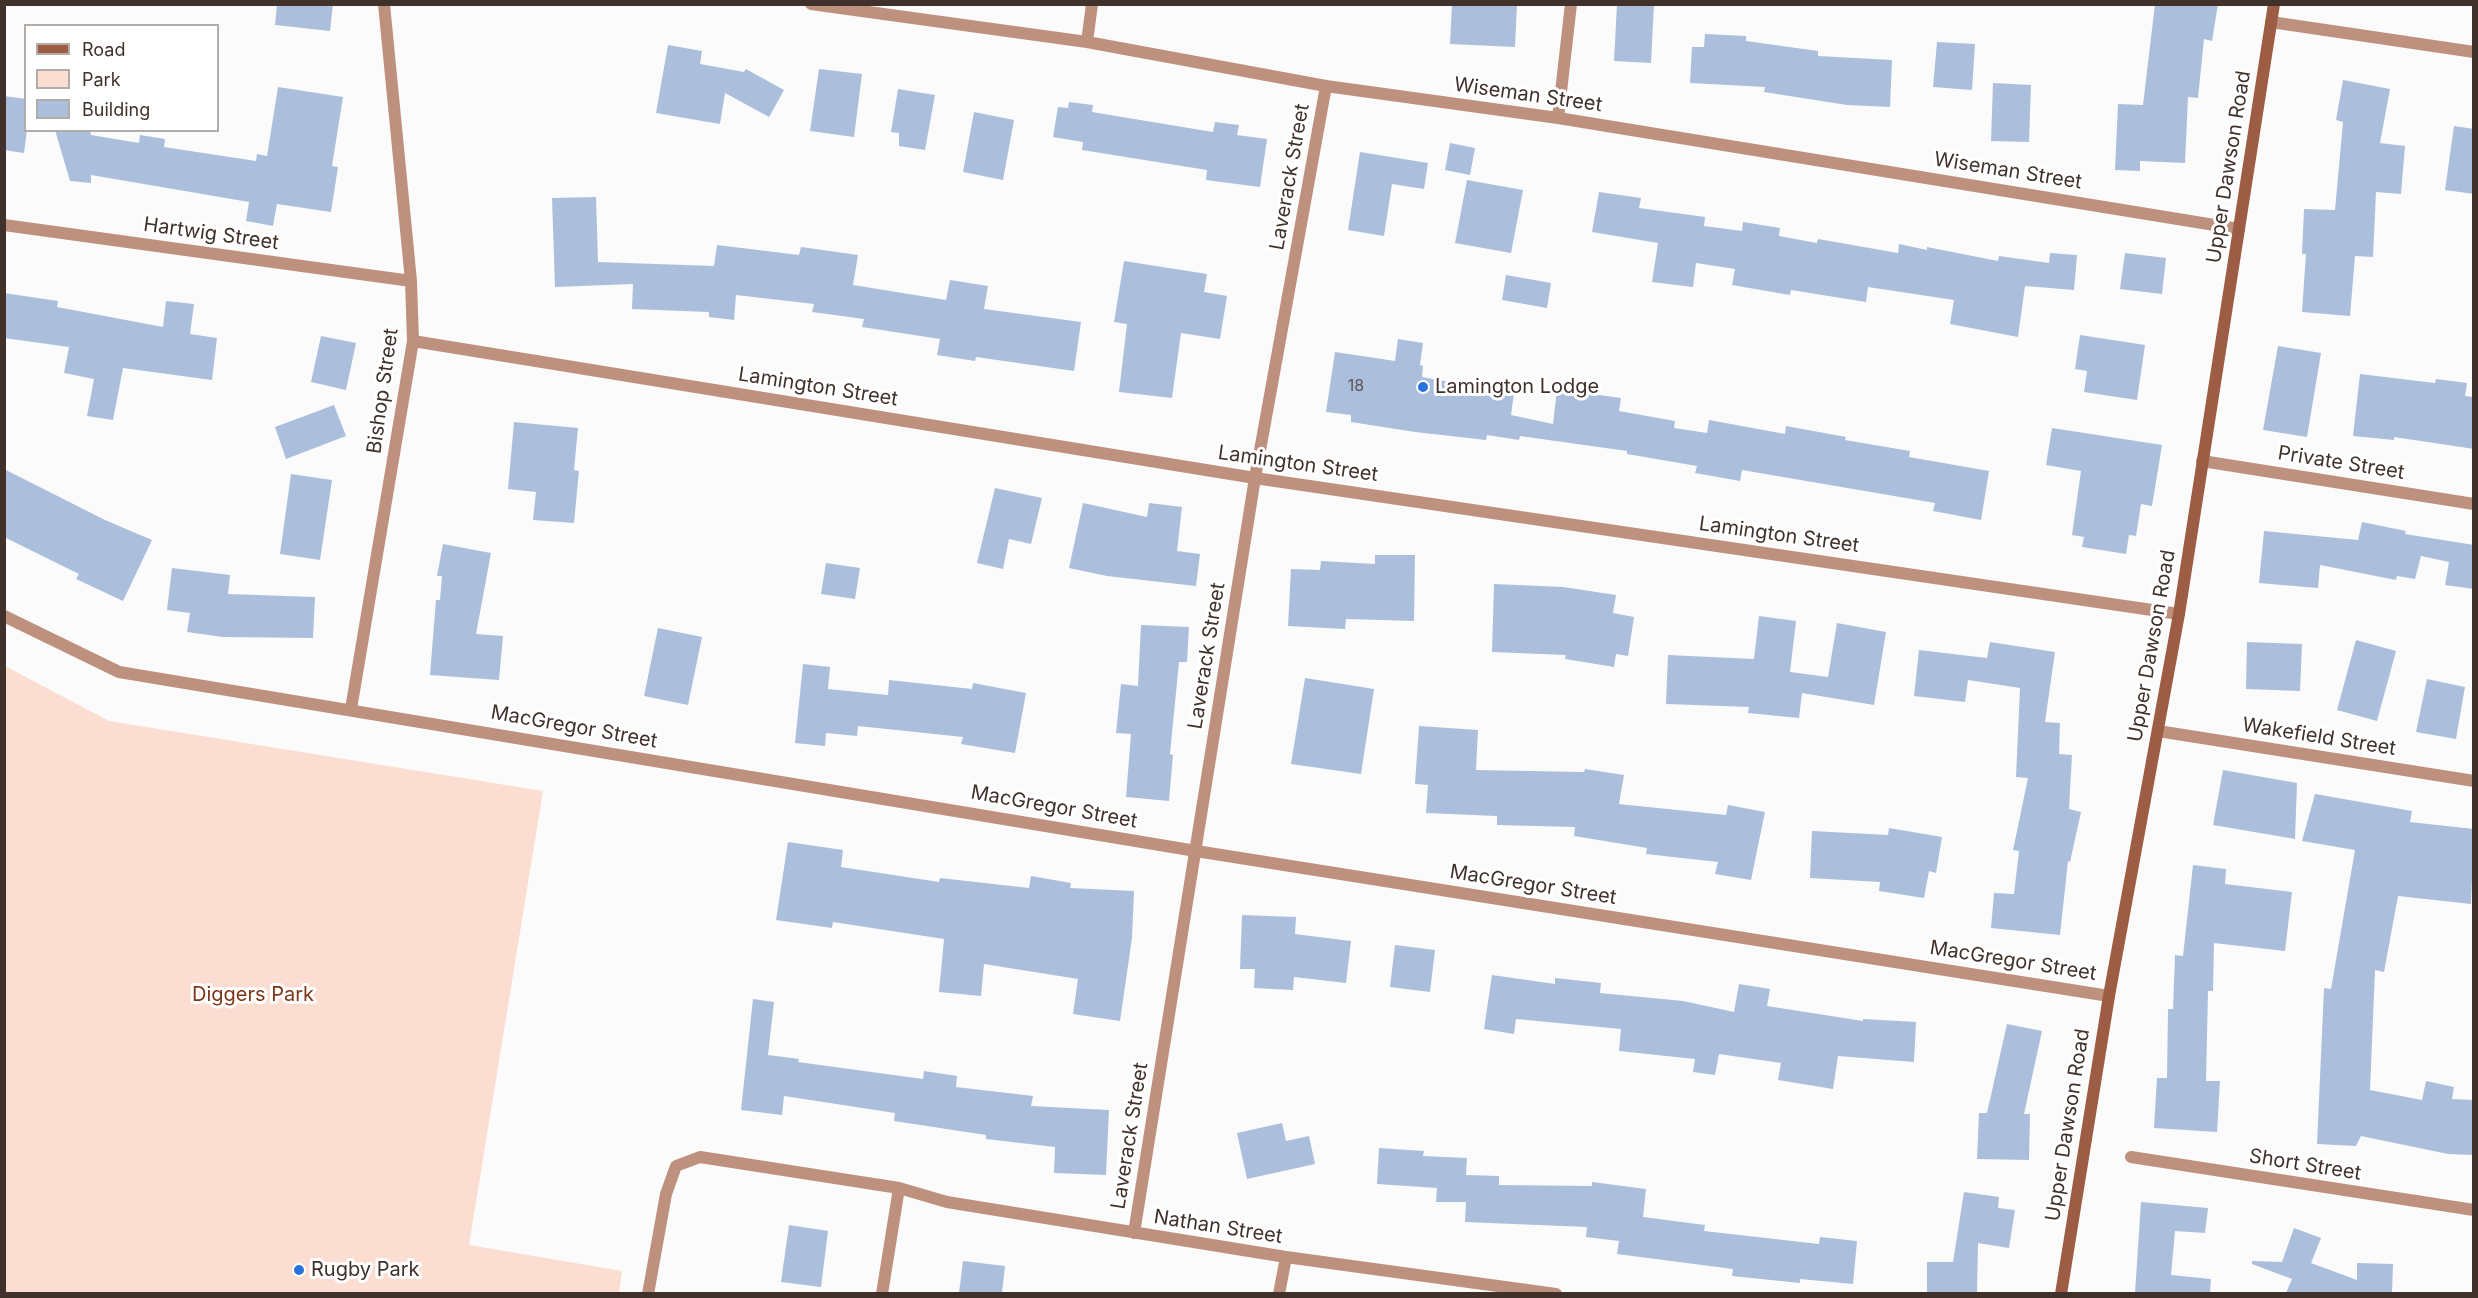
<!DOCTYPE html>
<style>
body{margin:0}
#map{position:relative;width:2478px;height:1298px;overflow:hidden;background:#fbfbfb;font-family:Inter,sans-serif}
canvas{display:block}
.frame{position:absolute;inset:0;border:6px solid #40312b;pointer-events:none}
.legend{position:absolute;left:24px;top:24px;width:195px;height:108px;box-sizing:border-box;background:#fff;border:2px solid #b3adaa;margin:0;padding:8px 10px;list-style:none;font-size:18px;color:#40312b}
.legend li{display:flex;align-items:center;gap:12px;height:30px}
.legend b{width:30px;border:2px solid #b3adaa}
</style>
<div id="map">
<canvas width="2478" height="1298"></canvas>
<div class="frame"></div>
<ul class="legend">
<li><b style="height:8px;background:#9d5d44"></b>Road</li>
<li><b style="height:16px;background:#fcddd1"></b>Park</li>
<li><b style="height:16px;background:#abbfdd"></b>Building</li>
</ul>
</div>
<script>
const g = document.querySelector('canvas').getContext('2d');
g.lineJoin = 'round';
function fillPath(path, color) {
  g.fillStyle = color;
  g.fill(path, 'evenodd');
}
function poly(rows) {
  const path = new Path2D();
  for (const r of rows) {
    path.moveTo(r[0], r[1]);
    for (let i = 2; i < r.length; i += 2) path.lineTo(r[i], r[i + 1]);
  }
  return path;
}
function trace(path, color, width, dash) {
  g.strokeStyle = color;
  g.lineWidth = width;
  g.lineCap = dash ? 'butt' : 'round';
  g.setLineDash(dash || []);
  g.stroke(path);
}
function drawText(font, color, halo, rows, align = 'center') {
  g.font = font + ' Inter,sans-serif';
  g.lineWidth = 6;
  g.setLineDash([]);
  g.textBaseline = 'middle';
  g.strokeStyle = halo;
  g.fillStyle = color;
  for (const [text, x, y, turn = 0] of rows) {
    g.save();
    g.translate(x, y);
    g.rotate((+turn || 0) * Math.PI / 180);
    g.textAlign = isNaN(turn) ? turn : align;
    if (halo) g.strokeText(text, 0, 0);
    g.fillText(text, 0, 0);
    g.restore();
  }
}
fillPath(poly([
 [5,666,109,721,543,791,469,1245,622,1271,619,1293,5,1293]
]), '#fcddd1');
fillPath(poly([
 [277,4,333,4,330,31,275,25],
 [1452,4,1517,4,1515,47,1450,44],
 [1617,4,1654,4,1651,63,1614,61],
 [2155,4,2218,4,2212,41,2204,39,2198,98,2188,97,2185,163,2140,161,2140,171,2115,170,2118,104,2143,105],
 [1705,34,1746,36,1746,41,1818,51,1818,56,1892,60,1890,107,1847,105,1764,92,1765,87,1690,83,1692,47,1704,47],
 [1937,42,1975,44,1972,90,1933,87],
 [668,45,702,51,700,64,744,72,746,69,784,90,769,117,725,93,720,124,656,113],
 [819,69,862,74,854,137,810,131],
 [2343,80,2390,89,2380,143,2405,146,2401,194,2376,192,2373,257,2355,256,2350,316,2302,312,2306,254,2302,254,2304,209,2335,210,2343,122,2336,120],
 [1993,83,2031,85,2029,142,1991,141],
 [278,87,343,97,332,166,338,167,331,212,277,204,273,226,246,221,249,202,91,175,91,183,70,181,55,130,90,130,91,135,139,143,140,135,165,139,164,147,256,161,257,154,267,156],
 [898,89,935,95,925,150,899,146,899,133,891,132],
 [4,96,26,99,27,130,24,153,4,150],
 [1069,102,1093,105,1092,112,1213,132,1215,122,1239,125,1237,135,1267,139,1260,187,1206,180,1207,170,1082,150,1083,142,1053,137,1058,107,1068,108],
 [974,112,1014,120,1003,180,963,172],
 [2454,126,2474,129,2474,194,2445,190],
 [1450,143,1475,148,1470,175,1445,170],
 [1360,152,1428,163,1424,189,1392,184,1384,236,1348,230],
 [1467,180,1523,190,1511,253,1455,243],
 [1599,192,1641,198,1639,208,1705,217,1704,226,1742,231,1743,222,1780,228,1779,236,1817,243,1818,239,1898,253,1899,244,1927,250,1927,247,1998,261,1999,256,2049,263,2050,253,2077,255,2074,290,2025,286,2018,337,1950,324,1954,300,1868,287,1866,302,1791,290,1790,295,1732,285,1735,269,1696,263,1693,287,1652,282,1658,243,1592,232],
 [596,197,598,262,714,266,717,245,799,255,801,247,858,255,853,285,946,300,950,280,988,286,984,309,1081,322,1074,371,976,357,975,361,937,355,940,339,862,327,864,319,812,312,814,304,736,295,734,320,709,317,709,312,632,309,633,284,555,287,552,198],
 [2125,253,2166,258,2162,294,2120,289],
 [1124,261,1207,274,1204,292,1227,296,1220,339,1181,333,1172,398,1119,392,1127,324,1114,322],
 [1506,275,1551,283,1547,308,1502,300],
 [4,293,58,301,57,307,163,327,166,301,194,304,190,334,217,338,212,380,123,368,113,420,87,416,94,379,64,373,69,347,4,338],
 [2080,335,2145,345,2137,400,2084,392,2087,371,2075,369],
 [321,336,356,343,346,390,311,382],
 [1398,339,1423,343,1420,365,1423,366,1422,377,1514,393,1511,415,1553,424,1557,389,1621,398,1619,411,1675,421,1674,428,1707,433,1709,420,1785,434,1786,426,1846,437,1845,440,1910,451,1909,457,1989,471,1981,520,1933,511,1935,503,1742,470,1740,481,1695,473,1697,466,1627,454,1627,451,1520,436,1519,440,1487,435,1486,440,1415,432,1351,422,1351,415,1326,412,1335,352,1395,361],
 [2278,346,2321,353,2307,437,2263,430],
 [2360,374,2435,383,2436,379,2467,383,2465,396,2474,397,2474,449,2394,437,2394,440,2353,436],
 [334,405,346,436,286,459,275,427],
 [514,422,578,428,574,470,579,471,574,523,533,520,536,492,508,489],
 [2052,428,2162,445,2152,506,2141,504,2136,536,2129,535,2126,554,2082,547,2084,537,2072,535,2081,471,2046,465],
 [4,469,105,520,152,540,123,601,76,579,79,574,4,537],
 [291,474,332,480,320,560,280,554],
 [995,488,1042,498,1031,544,1009,539,1003,569,977,563],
 [1083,503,1147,517,1149,503,1182,507,1177,551,1200,554,1196,586,1107,576,1069,568],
 [2362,522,2406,531,2405,534,2474,545,2474,589,2445,585,2449,562,2421,556,2415,579,2397,576,2396,580,2320,565,2318,588,2259,583,2264,531,2358,540],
 [443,544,491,553,476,634,503,636,499,680,430,675,436,600,440,600,442,576,437,576],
 [1375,555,1415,555,1414,621,1346,619,1345,629,1288,626,1291,569,1320,570,1321,561,1375,564],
 [826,563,860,568,855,599,821,594],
 [172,568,230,575,228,594,315,597,313,638,223,637,187,632,190,613,167,610],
 [1494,584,1563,587,1616,595,1613,613,1634,617,1628,656,1616,654,1614,667,1565,659,1566,655,1492,652],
 [1759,616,1796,621,1790,672,1828,677,1837,623,1886,632,1874,705,1802,693,1799,718,1748,713,1749,707,1666,704,1668,655,1754,659],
 [1141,625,1189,627,1187,662,1179,662,1170,754,1173,755,1169,801,1126,797,1131,734,1116,733,1121,684,1138,686],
 [658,628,702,637,688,705,644,696],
 [2356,640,2396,651,2377,721,2337,710],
 [1990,642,2055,652,2045,722,2060,723,2059,754,2072,755,2069,809,2081,812,2070,862,2068,861,2060,935,1991,928,1994,893,2014,894,2019,851,2013,850,2028,778,2016,777,2020,688,1968,680,1965,702,1914,696,1919,650,1987,658],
 [2247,642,2302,644,2300,691,2246,689],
 [803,664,830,667,828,689,888,695,889,680,972,689,973,683,1026,693,1015,753,961,744,963,737,858,726,857,736,826,733,825,746,795,743],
 [1305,678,1374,689,1361,774,1291,764],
 [2427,679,2465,687,2456,739,2416,732],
 [1419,726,1478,730,1476,770,1584,772,1585,769,1624,775,1619,804,1726,815,1728,805,1765,812,1751,880,1715,874,1718,862,1646,854,1647,848,1574,836,1575,827,1497,825,1497,816,1426,813,1428,785,1415,784],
 [2223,770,2297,783,2295,839,2213,825],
 [2315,794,2412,811,2410,822,2474,829,2471,904,2398,896,2384,972,2375,970,2370,1090,2422,1100,2426,1081,2454,1087,2452,1099,2474,1100,2474,1155,2448,1154,2361,1136,2356,1146,2317,1144,2324,988,2331,989,2355,850,2302,841],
 [1889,828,1942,837,1936,873,1929,871,1924,898,1879,891,1880,882,1810,878,1812,831,1888,835],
 [788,842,843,850,841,867,939,882,940,878,1029,888,1031,876,1071,883,1070,888,1134,891,1132,938,1120,1021,1073,1014,1078,979,984,964,981,996,939,992,944,939,833,922,832,928,776,920],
 [2193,865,2226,869,2225,884,2292,892,2285,951,2214,943,2213,991,2208,991,2206,1081,2220,1081,2217,1132,2154,1128,2157,1078,2167,1078,2168,1009,2173,1009,2175,955,2183,956],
 [1242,915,1296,917,1295,934,1351,941,1346,983,1294,977,1293,990,1254,988,1255,969,1240,969],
 [1395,945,1435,950,1430,992,1390,987],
 [1492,975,1555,984,1555,978,1601,983,1600,993,1683,1001,1734,1012,1739,984,1770,989,1767,1006,1863,1021,1863,1019,1916,1022,1914,1062,1838,1056,1833,1089,1778,1080,1781,1063,1719,1054,1715,1075,1693,1072,1695,1059,1619,1051,1621,1029,1516,1019,1514,1034,1484,1029],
 [753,999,774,1002,768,1055,799,1059,798,1062,923,1079,924,1071,957,1076,956,1087,1033,1096,1031,1106,1109,1110,1106,1175,1054,1173,1055,1147,986,1139,986,1135,894,1121,895,1113,784,1096,782,1115,741,1110],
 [2007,1024,2042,1031,2024,1114,2030,1114,2029,1160,1977,1159,1979,1113,1987,1113],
 [1282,1123,1286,1141,1309,1136,1315,1164,1247,1179,1237,1133],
 [1379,1148,1424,1151,1423,1156,1467,1158,1466,1175,1499,1176,1499,1185,1592,1186,1592,1182,1646,1189,1643,1217,1705,1225,1704,1231,1819,1244,1820,1237,1857,1241,1853,1284,1800,1279,1800,1283,1732,1276,1733,1269,1617,1254,1619,1241,1586,1237,1587,1227,1465,1222,1466,1202,1436,1202,1437,1188,1377,1184],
 [1964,1192,1999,1197,1998,1208,2015,1210,2009,1248,1978,1243,1977,1293,1927,1293,1927,1262,1953,1262],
 [2141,1202,2208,1208,2205,1233,2175,1231,2171,1275,2211,1279,2210,1293,2135,1293],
 [789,1225,828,1231,821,1287,781,1282],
 [2294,1228,2321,1238,2311,1263,2357,1280,2357,1263,2393,1264,2392,1293,2286,1293,2292,1279,2252,1264,2252,1261,2282,1262],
 [963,1261,1005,1266,1002,1293,959,1293]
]), '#abbfdd');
trace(poly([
 [811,4,1087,42,1326,86,1558,118,2239,229],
 [2271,22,2474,52],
 [1087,42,1092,4],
 [1558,118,1571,4],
 [4,225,411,281],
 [413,341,1255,478,2179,614],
 [2202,461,2474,504],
 [4,616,119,672,1196,851,2109,996],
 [351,709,413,341,411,281,384,4],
 [2158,731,2474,781],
 [2131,1157,2474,1210],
 [1134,1233,1255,478,1326,86],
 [648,1294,666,1194,676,1166,700,1157,899,1188,947,1202,1286,1257,1556,1294],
 [882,1294,899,1188],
 [1279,1294,1286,1257]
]), '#be917f', 12);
trace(poly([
 [2061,1294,2109,996,2179,614,2274,4]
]), '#9d5d44', 12);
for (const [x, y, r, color] of [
 [1423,387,6,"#2872de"],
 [299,1270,6,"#2872de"]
]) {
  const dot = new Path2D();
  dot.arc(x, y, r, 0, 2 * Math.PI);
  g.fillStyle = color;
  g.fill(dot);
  trace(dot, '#fff', 2);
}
drawText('16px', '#5b5458', null, [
 ["18",1356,386]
]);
drawText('20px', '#40312b', '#fff', [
 ["Wiseman Street",1528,95,8],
 ["Upper Dawson Road",2229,167,-81],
 ["Wiseman Street",2008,171,9],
 ["Laverack Street",1290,177,-80],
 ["Hartwig Street",211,234,8],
 ["Lamington Street",818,387,9],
 ["Bishop Street",383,391,-82],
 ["Private Street",2341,463,9],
 ["Lamington Street",1298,464,8],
 ["Lamington Street",1779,535,8],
 ["Upper Dawson Road",2152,646,-80],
 ["Laverack Street",1207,656,-81],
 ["MacGregor Street",574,727,10],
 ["Wakefield Street",2319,737,9],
 ["MacGregor Street",1054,807,10],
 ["MacGregor Street",1533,885,9],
 ["MacGregor Street",2013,961,9],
 ["Upper Dawson Road",2068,1125,-81],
 ["Laverack Street",1130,1136,-81],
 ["Short Street",2305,1165,9],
 ["Nathan Street",1218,1227,9]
]);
drawText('20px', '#40312b', '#fff', [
 ["Lamington Lodge",1435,387],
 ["Rugby Park",311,1270]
], 'left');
drawText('20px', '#7c3719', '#fff', [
 ["Diggers Park",253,995]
]);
</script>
